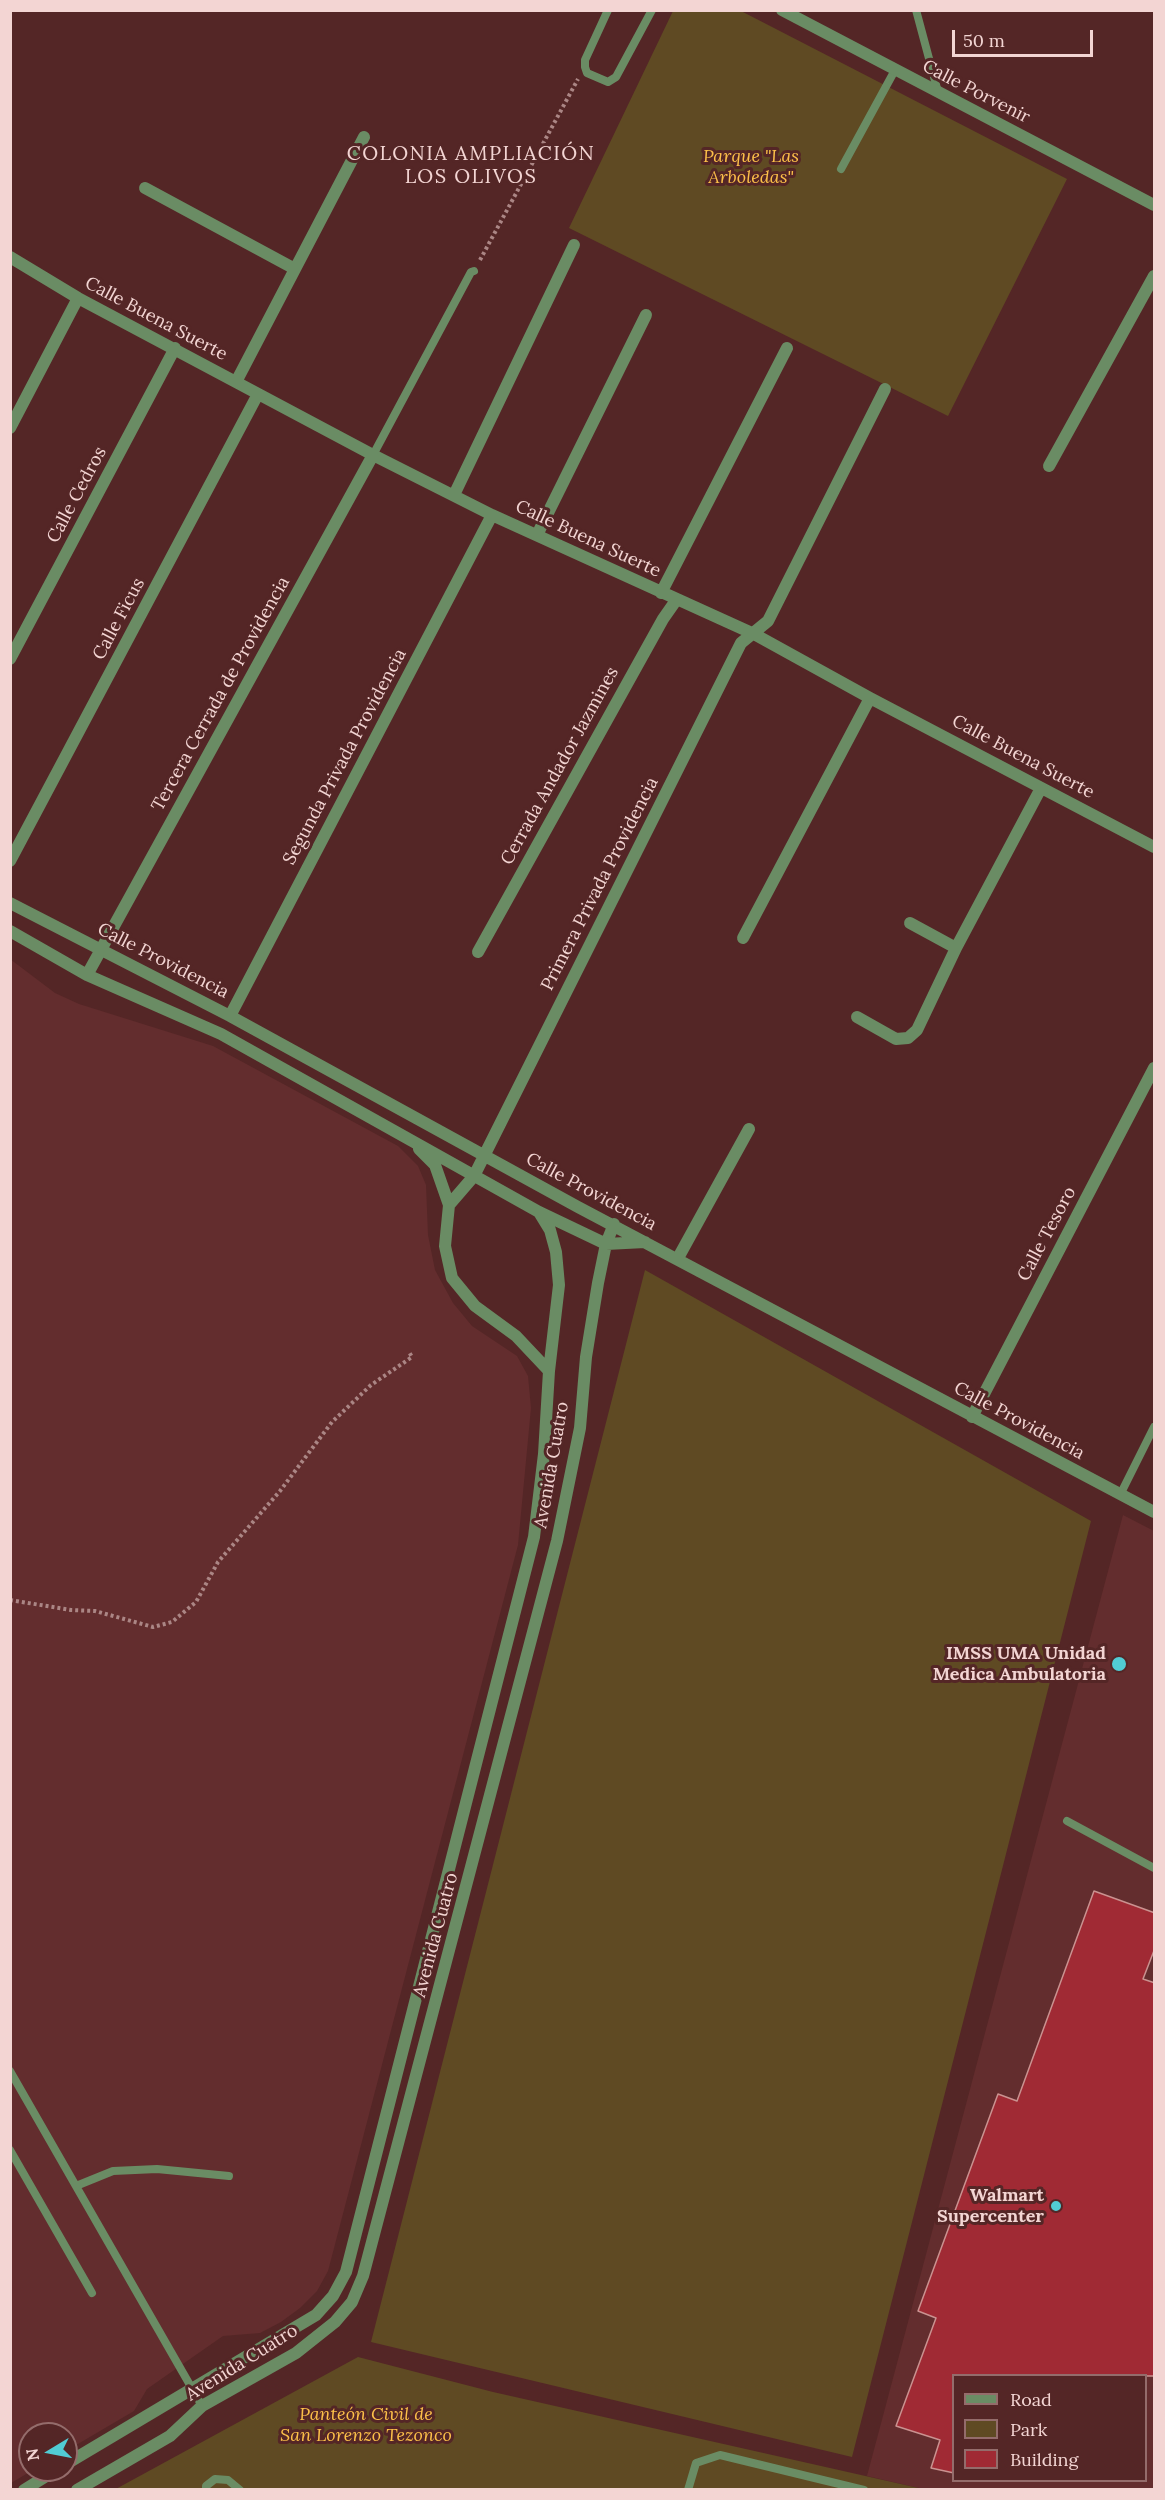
<!DOCTYPE html>
<meta charset="utf-8">
<style>
body{margin:0}
#map{position:relative;width:1165px;height:2500px;overflow:hidden;background:#542626;font-family:Lora,serif}
canvas{display:block}
.frame{position:absolute;inset:0;border:12px solid #f3d5d3;pointer-events:none}
.legend{position:absolute;left:952px;top:2374px;width:195px;height:108px;box-sizing:border-box;background:#542626;border:2px solid #946c6b;margin:0;padding:8px 10px;list-style:none;font-size:18px;color:#f3d5d3}
.legend li{display:flex;align-items:center;gap:12px;height:30px}
.legend b{width:30px;border:2px solid #946c6b}
.north{position:absolute;left:18px;top:2422px;width:60px;height:60px;box-sizing:border-box;background:#542626;border:2px solid #946c6b;border-radius:50%;rotate:260deg;font-size:16px;font-weight:700;line-height:24px;text-align:center;color:#f3d5d3}
.north::after{content:'';display:block;margin:auto;width:21px;height:27px;background:#51ccd4;clip-path:polygon(50% 0,100% 100%,50% 72%,0 100%)}
.scale{position:absolute;left:952px;top:30px;width:141px;height:27px;box-sizing:border-box;border:3px solid #f3d5d3;border-top:0;padding-left:8px;font-size:18px;line-height:21px;white-space:nowrap;color:#f3d5d3;-webkit-text-stroke:4px #542626;paint-order:stroke}
</style>
<div id="map">
<canvas width="1165" height="2500"></canvas>
<div class="frame"></div>
<ul class="legend">
<li><b style="height:8px;background:#6a8c64"></b>Road</li>
<li><b style="height:16px;background:#5f4a23"></b>Park</li>
<li><b style="height:16px;background:#a02a34"></b>Building</li>
</ul>
<div class="north">N</div>
<div class="scale">50 m</div>
</div>
<script>
const g = document.querySelector('canvas').getContext('2d');
g.lineJoin = 'round';
function fillPath(path, color) {
  g.fillStyle = color;
  g.fill(path, 'evenodd');
}
function poly(rows) {
  const path = new Path2D();
  for (const r of rows) {
    path.moveTo(r[0], r[1]);
    for (let i = 2; i < r.length; i += 2) path.lineTo(r[i], r[i + 1]);
  }
  return path;
}
function trace(path, color, width, dash) {
  g.strokeStyle = color;
  g.lineWidth = width;
  g.lineCap = dash ? 'butt' : 'round';
  g.setLineDash(dash || []);
  g.stroke(path);
}
function drawText(font, color, halo, rows, align = 'center') {
  g.font = font + ' Lora,serif';
  g.lineWidth = 6;
  g.setLineDash([]);
  g.textBaseline = 'middle';
  g.strokeStyle = halo;
  g.fillStyle = color;
  for (const [text, x, y, turn = 0] of rows) {
    g.save();
    g.translate(x, y);
    g.rotate((+turn || 0) * Math.PI / 180);
    g.textAlign = isNaN(turn) ? turn : align;
    if (halo) g.strokeText(text, 0, 0);
    g.fillText(text, 0, 0);
    g.restore();
  }
}
fillPath(poly([
 [10,959,55,993,79,1004,213,1046,398,1146,418,1166,426,1185,428,1235,435,1270,453,1303,472,1326,517,1356,528,1376,531,1408,518,1545,328,2271,317,2291,300,2308,281,2322,260,2333,223,2336,147,2389,134,2411,66,2451,66,2434,30,2434,30,2470,33,2470,11,2483],
 [1123,1515,1154,1531,1154,2489,923,2489,867,2476],
 [954,2376,1146,2376,1146,2480,954,2480]
]), '#632d2e');
fillPath(poly([
 [673,11,741,11,1067,179,948,416,569,228],
 [645,1270,1091,1521,852,2457,371,2342],
 [358,2357,493,2392,923,2489,114,2490]
]), '#5f4a23');
const building = poly([
 [1094,1891,1155,1913,1155,1948,1143,1979,1155,1983,1155,2376,954,2376,954,2473,931,2468,940,2440,896,2426,936,2318,918,2311,998,2094,1017,2101,1094,1891]
]);
fillPath(building, '#a02a34');
trace(building, '#ca9290', 1.5);
trace(poly([
 [480,260,578,79],
 [10,1600,71,1610,95,1611,153,1627,172,1622,196,1602,218,1562,280,1491,332,1422,371,1385,412,1357,409,1352]
]), '#ab8685', 4, [3, 3]);
trace(poly([
 [608,10,585,60,585,67,587,73,608,82,616,77,652,10],
 [916,10,938,92],
 [841,169,895,70],
 [373,455,471,272,474,271],
 [1120,1495,1154,1427],
 [1067,1821,1154,1868],
 [10,2071,202,2406],
 [10,2150,92,2293],
 [76,2186,113,2171,157,2169,229,2176],
 [206,2490,206,2486,215,2479,228,2480,240,2490],
 [688,2490,696,2463,720,2455,864,2490]
]), '#6a8c64', 8);
trace(poly([
 [145,188,295,269],
 [10,257,78,298,373,455,492,515,754,634,870,698,1154,847],
 [236,382,364,137],
 [10,428,78,298],
 [1049,466,1154,276],
 [454,495,574,245],
 [537,535,646,315],
 [661,593,787,348],
 [10,659,175,348],
 [10,861,258,394],
 [10,903,230,1016,578,1207,1154,1512],
 [910,923,956,948],
 [10,931,87,975,221,1034,539,1212,606,1244,645,1242],
 [743,938,870,698],
 [478,952,663,619,677,599],
 [87,975,373,455],
 [230,1016,492,515],
 [857,1017,896,1039,908,1038,917,1030,956,948,1041,788],
 [419,1149,435,1165,449,1205,445,1246,452,1278,475,1306,516,1336,549,1371],
 [449,1205,474,1176,741,643,768,621,885,389],
 [678,1258,749,1129],
 [972,1417,1154,1068],
 [66,2464,316,2315,333,2296,346,2272,534,1537,544,1454,549,1371,559,1285,556,1252,550,1230,539,1212],
 [24,2490,56,2470],
 [77,2490,170,2436,202,2406,296,2353,335,2322,352,2302,363,2276,557,1541,580,1428,586,1357,598,1283,606,1244,614,1224]
]), '#6a8c64', 12);
trace(poly([
 [782,10,1154,205]
]), '#6a8c64', 12);
for (const [x, y, r, color] of [
 [1119,1664,8,"#51ccd4"],
 [1056,2206,6,"#51ccd4"]
]) {
  const dot = new Path2D();
  dot.arc(x, y, r, 0, 2 * Math.PI);
  g.fillStyle = color;
  g.fill(dot);
  trace(dot, '#542626', 2);
}
drawText('18px', '#f3d5d3', '#542626', [
 ["Calle Porvenir",976,92,27],
 ["Calle Buena Suerte",156,319,28],
 ["Calle Cedros",77,495,-62],
 ["Calle Buena Suerte",588,539,25],
 ["Calle Ficus",119,619,-62],
 ["Tercera Cerrada de Providencia",221,694,-61],
 ["Segunda Privada Providencia",345,757,-62],
 ["Calle Buena Suerte",1023,757,28],
 ["Cerrada Andador Jazmines",560,766,-61],
 ["Primera Privada Providencia",600,884,-63],
 ["Calle Providencia",163,961,27],
 ["Calle Providencia",591,1192,28],
 ["Calle Tesoro",1047,1234,-62],
 ["Calle Providencia",1019,1421,28],
 ["Avenida Cuatro",552,1465,-80],
 ["Avenida Cuatro",436,1935,-75],
 ["Avenida Cuatro",242,2363,-32]
]);
drawText('italic 18px', '#fcc049', '#542626', [
 ["Parque \"Las",751,157],
 ["Arboledas\"",751,178],
 ["Panteón Civil de",366,2415],
 ["San Lorenzo Tezonco",366,2436]
]);
drawText('bold 18px', '#f3d5d3', '#542626', [
 ["IMSS UMA Unidad",1106,1654],
 ["Medica Ambulatoria",1106,1675],
 ["Walmart",1044,2196],
 ["Supercenter",1044,2217]
], 'right');
g.letterSpacing = '1.5px';
drawText('20px', '#f3d5d3', '#542626', [
 ["COLONIA AMPLIACIÓN",471,154],
 ["LOS OLIVOS",471,177]
]);
g.letterSpacing = '0px';
</script>
